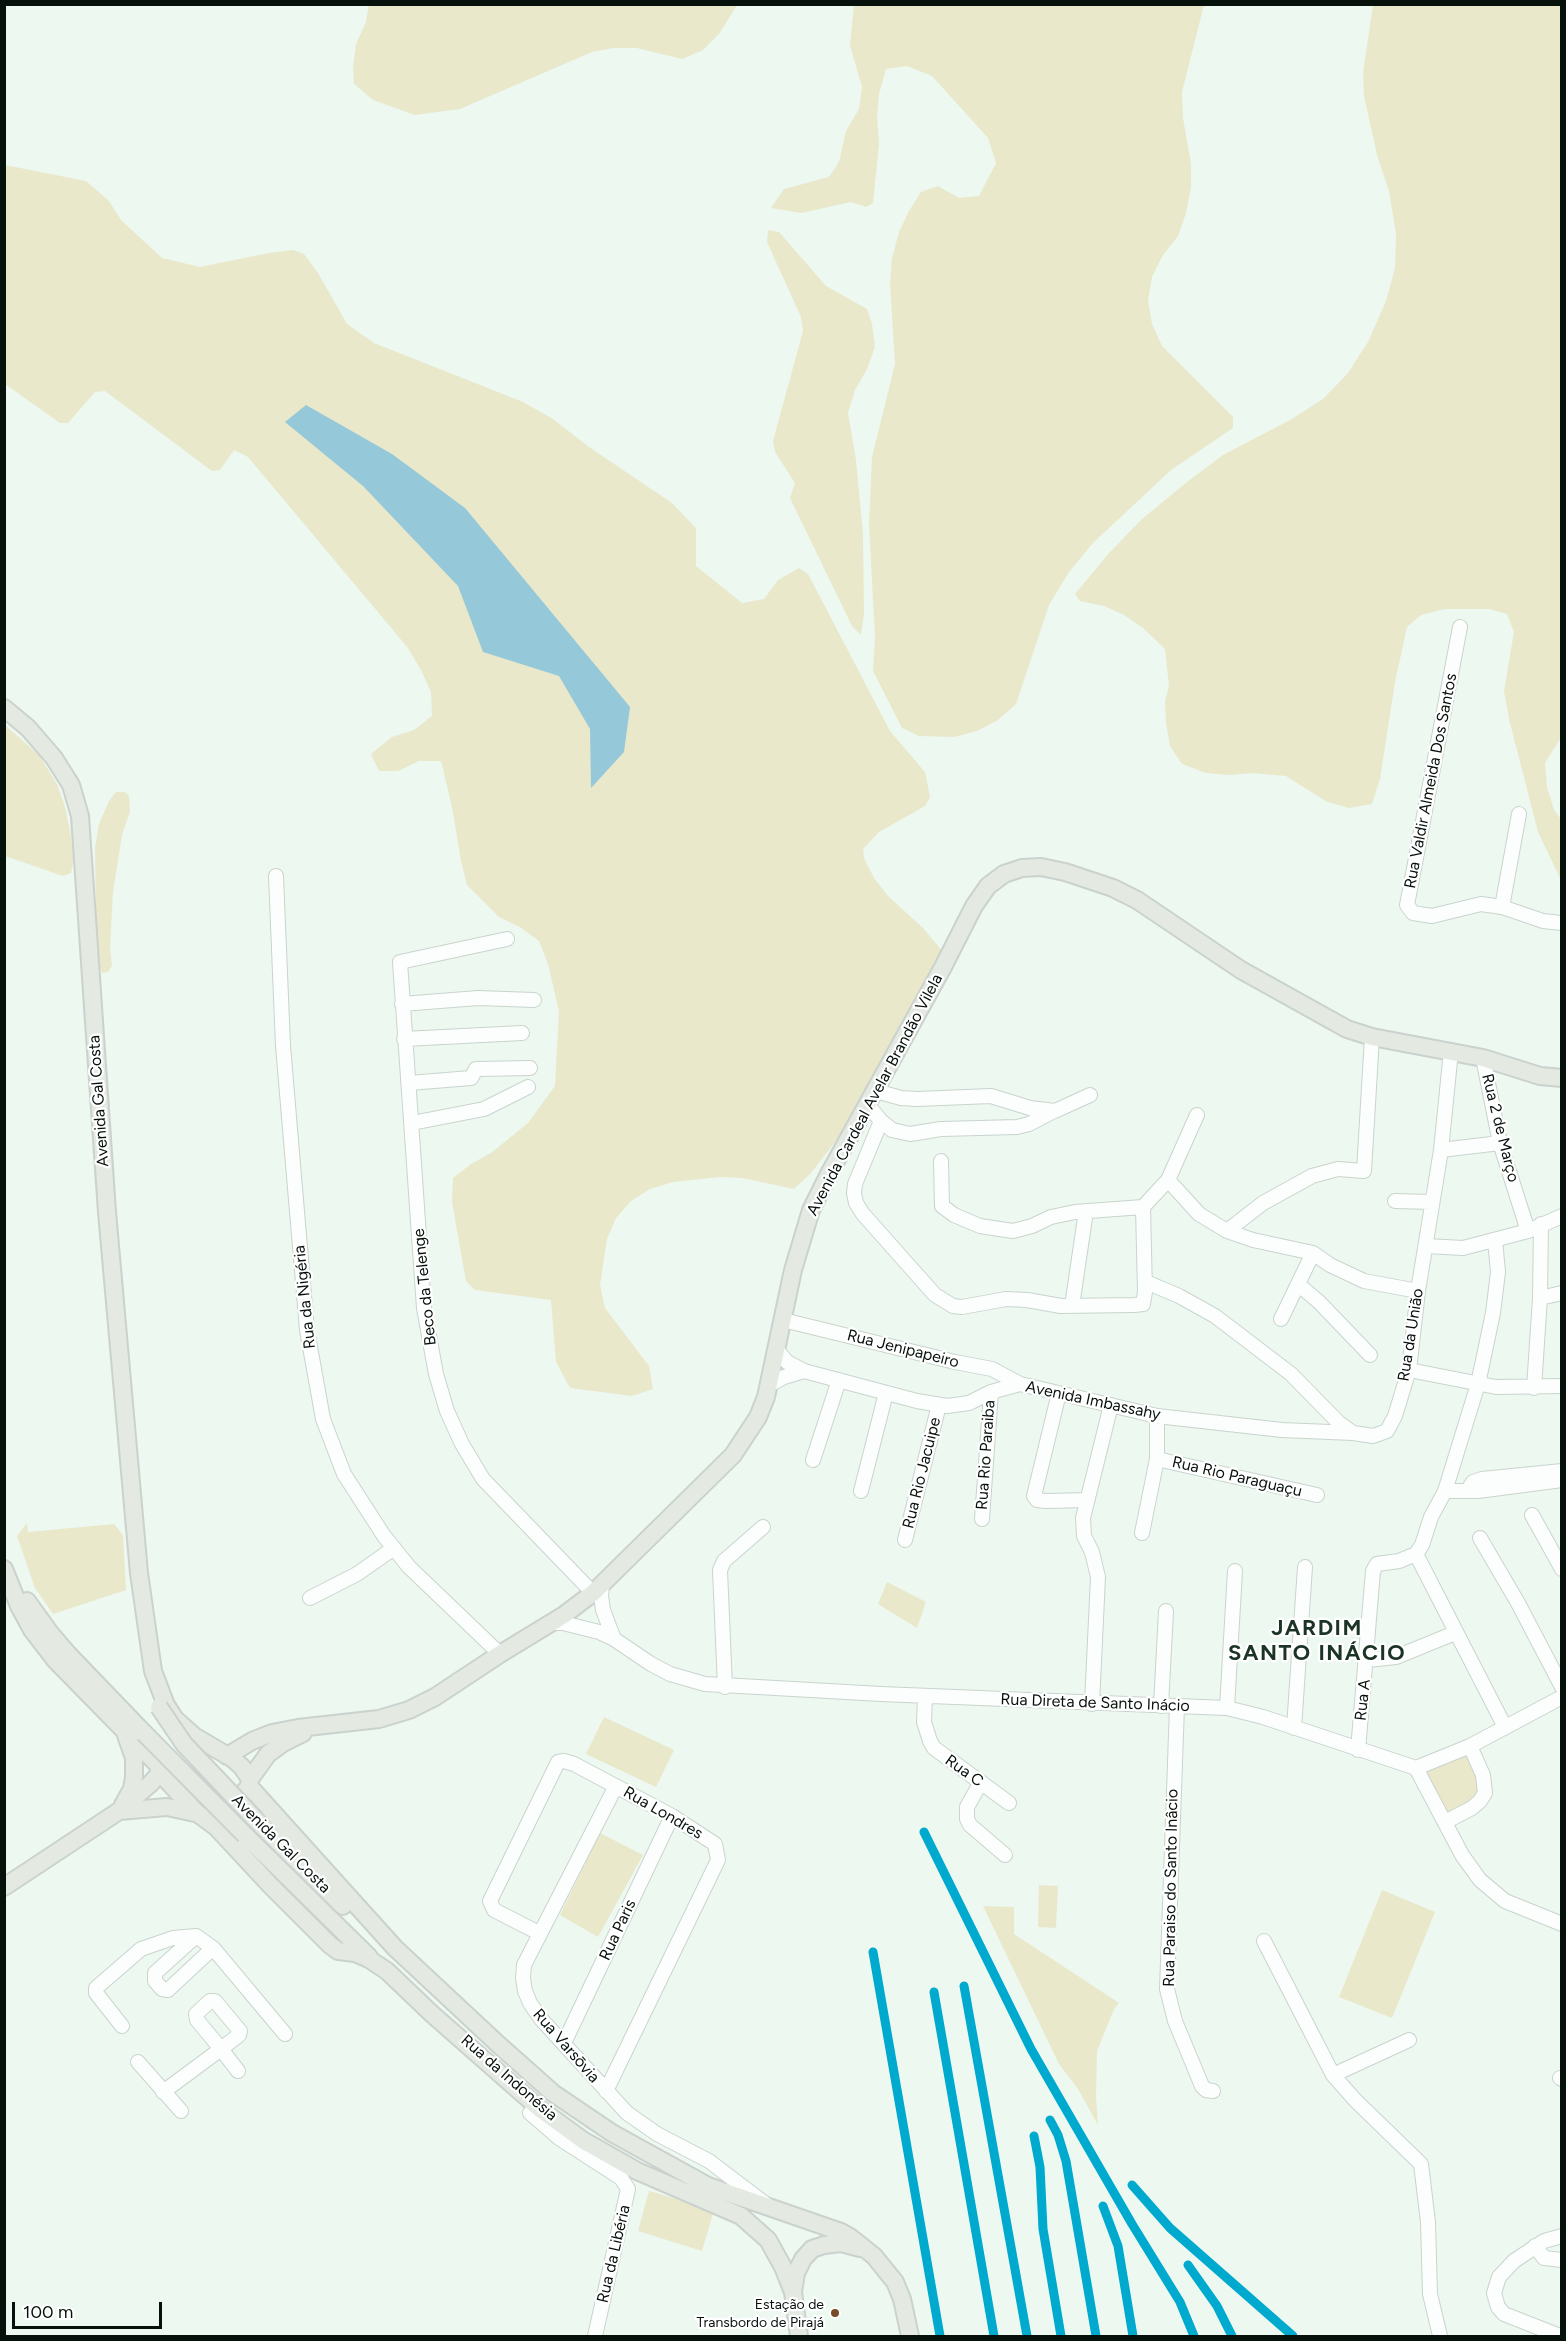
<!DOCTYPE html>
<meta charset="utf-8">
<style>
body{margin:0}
#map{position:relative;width:1566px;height:2341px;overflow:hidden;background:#ecf8f0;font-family:Figtree,sans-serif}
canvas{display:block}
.frame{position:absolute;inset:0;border:6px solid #07110c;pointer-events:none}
.scale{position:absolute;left:12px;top:2302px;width:150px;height:27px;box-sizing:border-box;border:3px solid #07110c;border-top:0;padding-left:8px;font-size:18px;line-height:21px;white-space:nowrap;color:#07110c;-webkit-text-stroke:4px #fff;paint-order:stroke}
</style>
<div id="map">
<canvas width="1566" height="2341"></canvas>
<div class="frame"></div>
<div class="scale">100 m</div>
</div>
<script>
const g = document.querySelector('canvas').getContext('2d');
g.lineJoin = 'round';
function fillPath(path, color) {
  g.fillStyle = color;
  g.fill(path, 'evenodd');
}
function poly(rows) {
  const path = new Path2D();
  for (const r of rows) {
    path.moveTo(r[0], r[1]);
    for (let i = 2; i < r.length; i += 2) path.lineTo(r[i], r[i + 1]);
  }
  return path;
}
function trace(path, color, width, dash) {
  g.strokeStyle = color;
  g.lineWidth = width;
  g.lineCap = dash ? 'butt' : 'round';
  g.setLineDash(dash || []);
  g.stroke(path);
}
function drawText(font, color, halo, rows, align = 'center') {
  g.font = font + ' Figtree,sans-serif';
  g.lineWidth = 4.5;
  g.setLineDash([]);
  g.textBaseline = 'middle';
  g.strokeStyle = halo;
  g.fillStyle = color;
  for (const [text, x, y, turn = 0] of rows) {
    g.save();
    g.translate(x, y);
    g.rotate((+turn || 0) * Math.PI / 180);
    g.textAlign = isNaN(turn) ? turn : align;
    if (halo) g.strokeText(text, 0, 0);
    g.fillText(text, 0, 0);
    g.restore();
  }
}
fillPath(poly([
 [369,4,737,4,737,5,719,34,703,50,682,59,637,48,614,48,592,52,460,109,415,115,373,100,354,84,353,67,356,44,366,22],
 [854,5,1204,5,1182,92,1183,118,1191,164,1191,188,1186,213,1178,236,1163,255,1152,277,1148,301,1152,324,1162,346,1233,417,1233,428,1171,470,1093,543,1069,572,1049,605,1016,704,998,720,977,731,954,737,919,736,902,728,873,671,875,637,869,524,872,457,895,364,890,283,892,258,899,232,909,211,921,192,938,186,959,198,979,196,996,163,988,138,932,76,907,66,886,69,879,94,877,116,879,144,873,203,866,207,851,202,801,213,771,208,784,189,829,177,839,162,846,131,859,109,862,87,850,45],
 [1373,5,1561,5,1562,736,1545,763,1547,787,1554,810,1561,819,1561,880,1538,832,1509,719,1504,691,1514,632,1507,614,1489,609,1445,609,1421,615,1407,627,1395,682,1380,779,1372,804,1349,808,1327,802,1286,776,1252,773,1229,775,1206,773,1182,764,1170,746,1166,723,1165,701,1169,686,1165,649,1143,628,1124,615,1104,606,1080,601,1075,594,1110,552,1142,519,1187,482,1223,455,1290,420,1323,399,1348,373,1368,342,1386,301,1395,268,1396,234,1389,191,1377,155,1364,96,1363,73],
 [5,165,86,181,109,201,121,220,162,258,200,267,269,253,293,250,304,254,318,273,347,324,374,343,523,402,553,419,589,447,672,503,696,528,696,566,742,603,764,599,778,580,799,568,808,574,890,731,925,772,930,797,925,806,879,832,863,849,864,858,874,878,888,896,923,928,943,952,866,1094,842,1133,811,1173,794,1189,742,1178,719,1177,673,1182,650,1189,631,1201,616,1218,607,1239,600,1285,605,1308,649,1366,653,1389,632,1396,570,1388,556,1362,551,1300,475,1290,466,1281,452,1202,453,1178,471,1164,491,1153,528,1123,555,1086,559,1011,548,964,539,941,520,927,499,917,467,885,461,861,452,807,441,761,419,761,398,771,379,771,371,754,392,737,414,730,432,716,431,692,421,670,408,648,248,457,234,450,220,470,212,471,105,391,95,392,68,423,60,423,5,384],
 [768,230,779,232,826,286,867,309,872,324,875,347,867,369,855,390,848,413,856,460,863,534,864,614,861,635,852,626,790,498,795,483,775,452,773,441,803,331,801,317,767,242],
 [4,724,39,755,57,784,65,807,70,831,74,858,71,873,63,876,5,856],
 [116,792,125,792,129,796,130,811,122,835,113,892,110,948,112,966,108,972,102,973,99,966,96,928,95,848,99,824,109,801],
 [27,1523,28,1532,114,1524,123,1535,126,1590,53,1614,35,1588,17,1536],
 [887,1582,926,1602,917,1628,878,1604],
 [604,1717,674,1750,656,1787,586,1754],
 [1465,1740,1481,1775,1482,1793,1476,1803,1443,1820,1417,1764],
 [600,1833,643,1855,598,1937,560,1915],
 [1039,1885,1058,1886,1056,1928,1038,1927],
 [1382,1890,1435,1912,1392,2018,1339,1997],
 [983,1906,1014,1907,1014,1934,1119,2003,1114,2009,1097,2051,1096,2097,1098,2125,1078,2089,1059,2064],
 [649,2191,714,2210,702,2251,638,2231]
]), '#e9e8cb');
fillPath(poly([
 [306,405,392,454,465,508,630,707,624,752,591,788,590,729,559,676,483,652,458,586,363,486,285,422]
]), '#95c8d9');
const minor = poly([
 [1460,627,1407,905,1413,913,1432,916,1481,904,1502,907,1543,921,1562,923],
 [276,876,283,1046,307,1330,323,1419,344,1474,384,1536,409,1567,500,1654],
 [1502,907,1519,814],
 [507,939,400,962,424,1308,436,1374,447,1411,462,1444,483,1479,593,1593],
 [402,1004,478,998,534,1000],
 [404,1039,522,1033],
 [1483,1058,1500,1143,1528,1231],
 [409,1083,471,1078,476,1069,530,1068],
 [876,1091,901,1098,917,1099,991,1096,1030,1108,1055,1111,1090,1095],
 [868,1105,881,1121,892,1130,910,1134,941,1129,1017,1127,1029,1124,1054,1111],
 [881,1121,855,1184,854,1193,856,1203,863,1214,935,1295,953,1306,962,1307,1006,1299,1027,1300,1061,1306,1134,1305,1143,1304,1145,1292,1143,1207,1168,1180,1197,1115],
 [412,1123,484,1109,528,1087],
 [1441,1150,1500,1143],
 [941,1161,942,1206,954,1215,980,1226,1013,1231,1032,1226,1051,1217,1075,1212,1143,1207],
 [1168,1180,1199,1214,1227,1231,1253,1240,1313,1253,1330,1265,1364,1281,1418,1291],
 [1395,1201,1432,1202],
 [1227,1231,1263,1203,1312,1176,1338,1169,1364,1171,1372,1037],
 [1426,1246,1463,1248,1528,1231,1562,1216],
 [1146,1282,1179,1296,1215,1316,1291,1374,1339,1423,1353,1433,1373,1436,1387,1431,1395,1416,1409,1370,1418,1291,1441,1150,1451,1051],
 [1299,1285,1319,1302,1370,1355],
 [1540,1298,1562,1293],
 [1072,1306,1086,1211],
 [1281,1319,1313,1253],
 [783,1320,955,1362,992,1369,1020,1384],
 [777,1350,787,1362,804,1371,917,1401,947,1406,969,1403,991,1392,1020,1384,1157,1416,1282,1430,1353,1433],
 [1409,1370,1496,1387,1562,1386],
 [769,1385,784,1377,804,1371],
 [1534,1388,1540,1298,1541,1224],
 [1059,1393,1034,1496,1037,1500,1046,1501,1087,1500],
 [1157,1459,1317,1495],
 [813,1460,839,1380],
 [1468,1490,1473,1482,1482,1479,1562,1471],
 [861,1491,886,1393],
 [1445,1491,1478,1491,1562,1480],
 [1532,1515,1562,1569],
 [982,1519,991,1392],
 [1142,1533,1157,1459,1157,1416],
 [1480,1538,1518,1603,1562,1687],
 [905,1540,939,1405],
 [1416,1554,1505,1727],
 [602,1585,601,1596,603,1610,614,1639],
 [310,1598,357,1574,394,1548],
 [550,1623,563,1623,599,1632,614,1639,651,1664,670,1674,705,1684,881,1694,1227,1708,1263,1717,1416,1768,1470,1746,1562,1697],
 [1367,1660,1396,1657,1455,1633],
 [725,1687,720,1570,724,1561,763,1527],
 [925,1696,924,1722,930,1741,934,1748,1009,1803],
 [1092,1704,1098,1577,1092,1552,1084,1536,1083,1518,1111,1405],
 [1161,1706,1166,1611],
 [1177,1706,1167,1989,1175,2021,1202,2086,1206,2090,1213,2091],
 [1227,1708,1235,1571],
 [1294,1728,1305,1567],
 [1358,1750,1373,1571,1377,1564,1399,1561,1416,1554,1422,1545,1431,1517,1445,1491,1478,1384,1493,1313,1498,1272,1495,1240],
 [1416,1768,1462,1855,1480,1880,1505,1901,1562,1924],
 [981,1782,967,1807,967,1819,970,1825,1005,1855],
 [616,1786,524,1965,523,1978,525,1991,530,2003,541,2019,627,2113,657,2134,709,2161,767,2205],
 [1445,1822,1472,1808,1480,1801,1485,1793,1483,1775,1470,1746],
 [539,1933,494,1910,490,1901,558,1762,564,1761,574,1764,672,1816,715,1844,718,1860,606,2091],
 [196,1936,155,1973,155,1981,162,1989,168,1990,213,1948],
 [1264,1941,1333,2075,1355,2100,1421,2164,1428,2222,1430,2294,1440,2336],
 [122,2026,96,1993,96,1988,141,1949,173,1938,196,1936,213,1948,285,2034],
 [564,2043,672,1816],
 [138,2062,181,2111],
 [1333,2075,1409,2040],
 [1560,2078,1562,2079],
 [163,2092,221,2049,239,2035,240,2031,215,2001,210,2001,196,2014,197,2020,221,2049,238,2071],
 [530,2113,559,2138,621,2178,628,2189,595,2336],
 [1535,2246,1544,2258,1562,2260],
 [1560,2336,1504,2314,1498,2307,1494,2293,1499,2277,1514,2261,1544,2241,1562,2236]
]);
const major = poly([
 [4,708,28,728,54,758,71,785,80,816,107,1212,139,1573,153,1671,166,1705,175,1719,194,1736,233,1759,242,1767,250,1779],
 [4,1569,19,1606,32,1630,55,1660,158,1765,160,1773,197,1813,216,1827,270,1885,330,1945,338,1951,355,1953,369,1959,387,1971,432,2014,540,2109,584,2141,637,2171,741,2216,768,2240,783,2267,793,2292,799,2336],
 [27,1601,50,1633,68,1654,144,1733],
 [227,1756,252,1741,272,1733,298,1728,379,1719,409,1710,435,1697,500,1654,564,1615,593,1593,733,1455,758,1417,766,1397,793,1270,811,1210,830,1172,943,967,974,906,988,886,1004,874,1022,868,1041,867,1065,872,1113,888,1137,900,1241,970,1347,1029,1372,1037,1483,1058,1540,1076,1562,1078],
 [249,1786,395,1948,499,2045,553,2093,612,2133,708,2186,841,2232,850,2237,874,2256,895,2282,902,2299,910,2336],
 [123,1805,132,1789,134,1777,134,1758,126,1735],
 [119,1811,167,1807,195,1813],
 [209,1814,223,1811,236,1803,249,1786,250,1779,268,1754,283,1743,303,1733],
 [256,1820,343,1906],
 [245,1835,369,1957],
 [4,1887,119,1811,150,1784,160,1773],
 [793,2292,796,2273,803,2259,812,2249,824,2245,841,2243,860,2248]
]);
trace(minor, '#c9d4cd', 16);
trace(major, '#cbd2ce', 20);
trace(minor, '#fcfefd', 14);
trace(major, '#e4e9e2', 16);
const majorBridge = poly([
 [159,1707,184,1744,256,1820],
 [144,1733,245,1835]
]);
trace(majorBridge, '#cbd2ce', 20, []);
trace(majorBridge, '#e4e9e2', 16);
trace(poly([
 [924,1832,1031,2049,1132,2224,1180,2302,1194,2336],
 [873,1952,940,2336],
 [964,1986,1027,2336],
 [934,1992,994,2336],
 [1050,2120,1058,2135,1066,2161,1096,2336],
 [1034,2136,1040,2167,1043,2229,1061,2336],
 [1132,2185,1170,2228,1293,2336],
 [1103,2206,1118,2246,1133,2336],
 [1188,2265,1217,2306,1232,2336]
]), '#00a9ce', 9);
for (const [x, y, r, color] of [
 [835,2313,5,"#7a4b2a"]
]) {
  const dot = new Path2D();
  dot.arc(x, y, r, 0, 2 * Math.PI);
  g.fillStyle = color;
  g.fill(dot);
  trace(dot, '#fff', 2);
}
drawText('14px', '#07110c', '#fff', [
 ["Estação de",824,2305],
 ["Transbordo de Pirajá",824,2323]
], 'right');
drawText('16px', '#07110c', '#fff', [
 ["Rua Valdir Almeida Dos Santos",1431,781,-79],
 ["Avenida Cardeal Avelar Brandão Vilela",875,1095,-62],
 ["Avenida Gal Costa",99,1101,-94],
 ["Rua 2 de Março",1500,1128,76],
 ["Beco da Telenge",425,1287,-96],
 ["Rua da Nigéria",305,1297,-96],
 ["Rua da União",1411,1335,-81],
 ["Rua Jenipapeiro",903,1349,14],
 ["Avenida Imbassahy",1093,1401,12],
 ["Rua Rio Paraiba",986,1455,-86],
 ["Rua Rio Jacuipe",922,1473,-76],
 ["Rua Rio Paraguaçu",1237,1477,13],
 ["Rua A",1363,1700,-84],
 ["Rua Direta de Santo Inácio",1095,1703,2],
 ["Rua C",964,1771,35],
 ["Rua Londres",663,1813,30],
 ["Avenida Gal Costa",281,1844,45],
 ["Rua Paraiso do Santo Inâcio",1171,1888,-89],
 ["Rua Paris",618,1930,-65],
 ["Rua Varsōvia",566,2046,49],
 ["Rua da Indonésia",509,2078,41],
 ["Rua da Libéria",614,2254,-77]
]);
g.letterSpacing = '1.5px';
drawText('bold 22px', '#1b3426', '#fff', [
 ["JARDIM",1317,1629],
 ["SANTO INÁCIO",1317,1654]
]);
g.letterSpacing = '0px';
</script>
